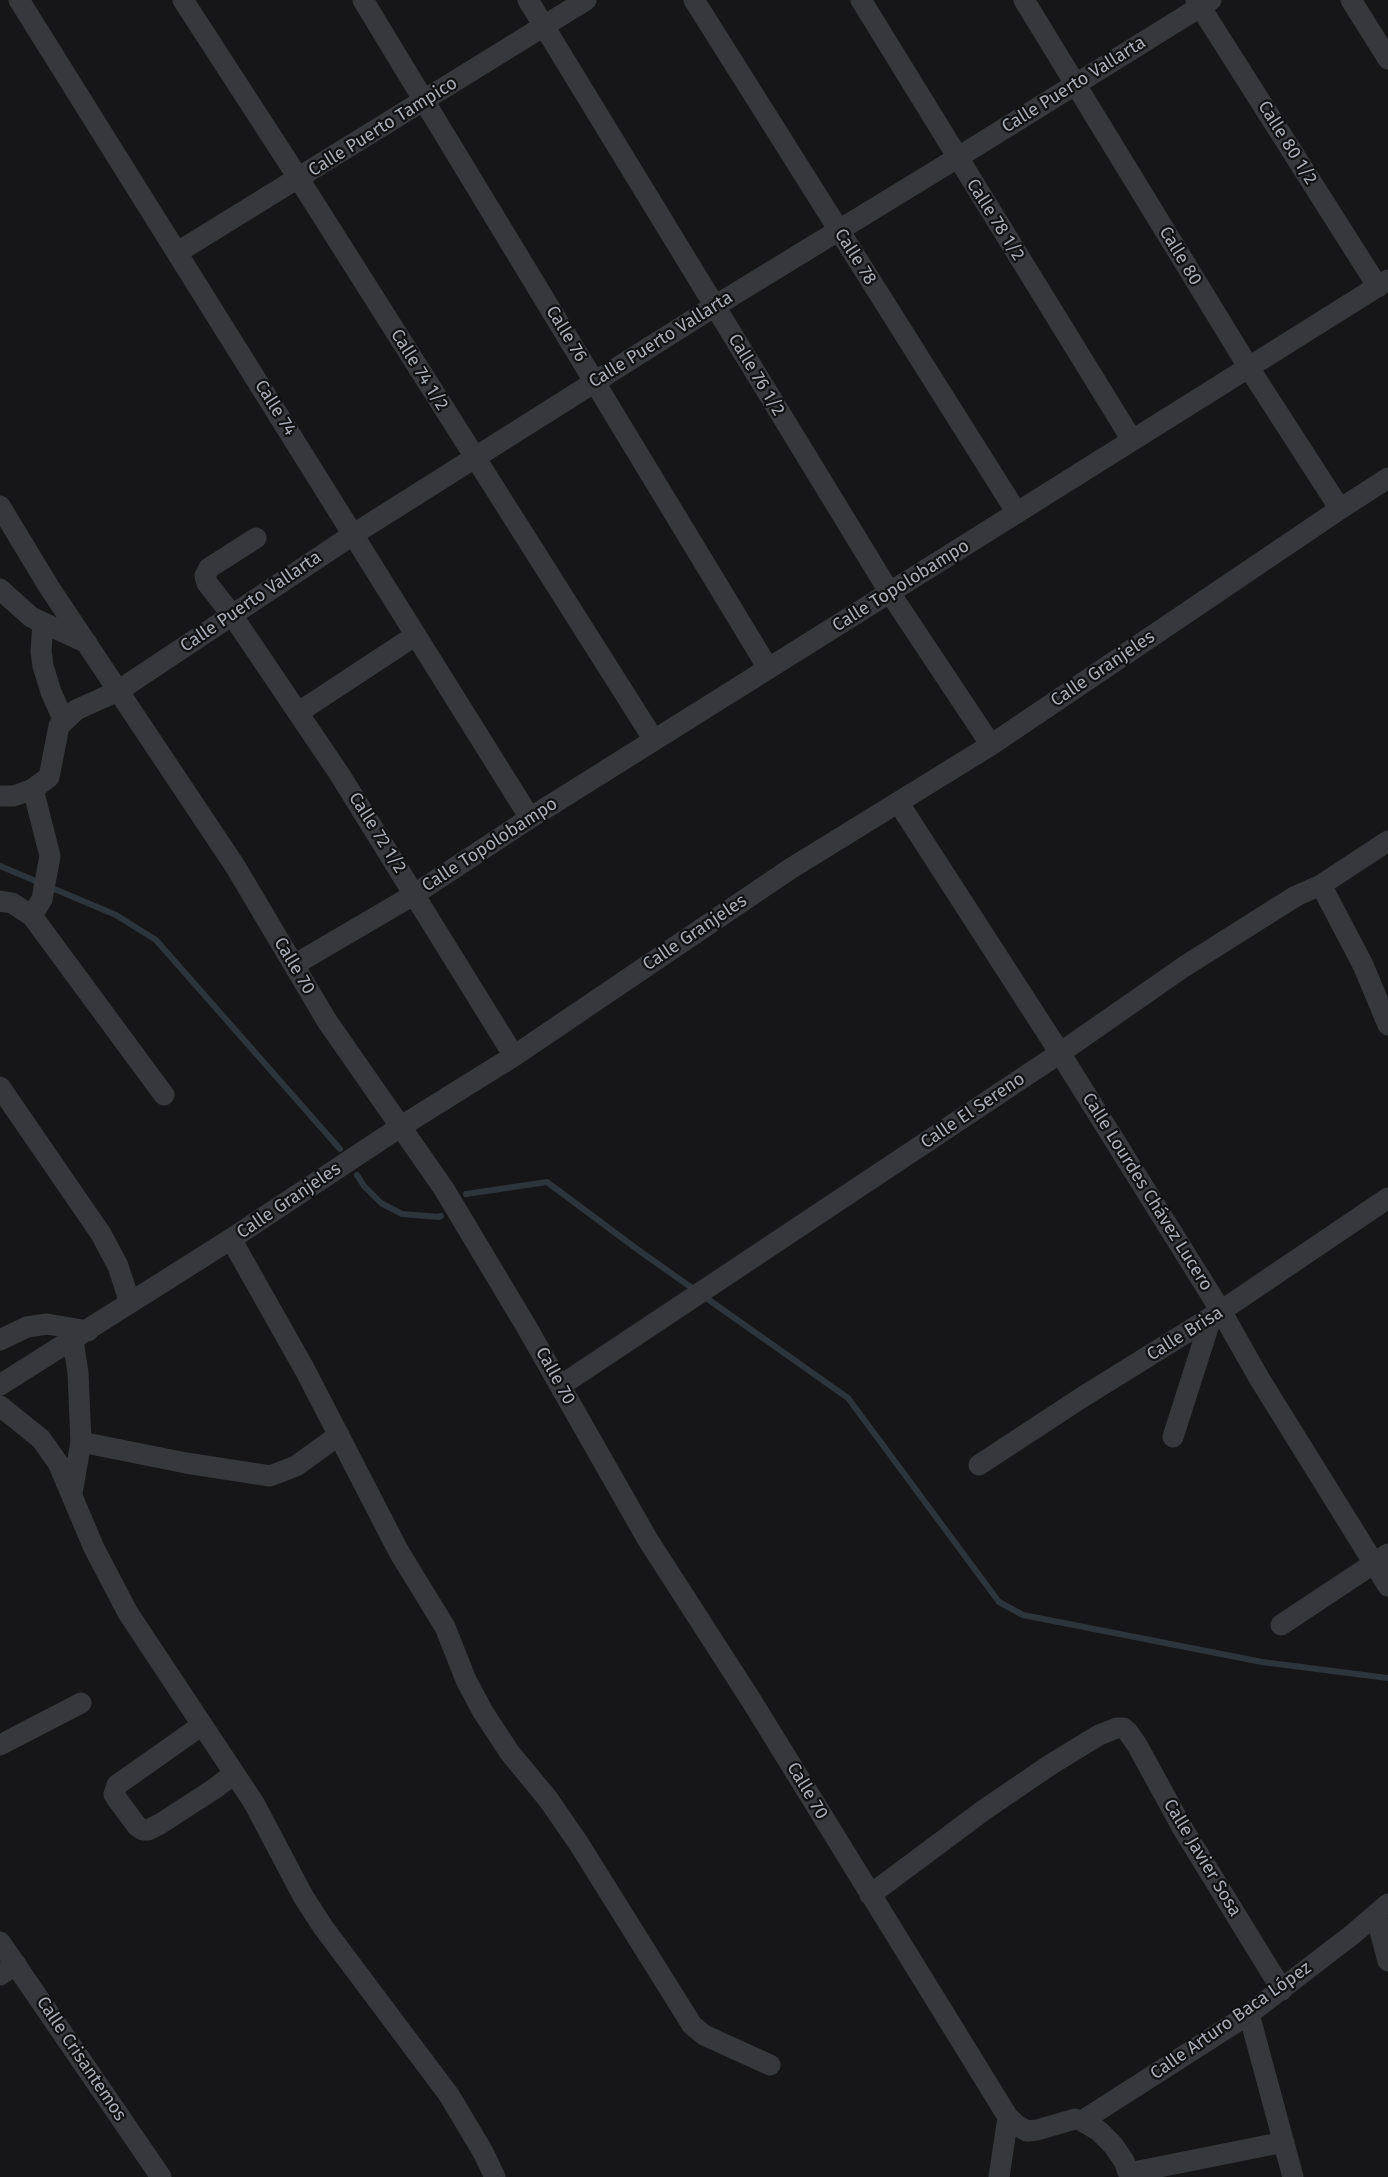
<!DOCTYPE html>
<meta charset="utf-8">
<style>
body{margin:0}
canvas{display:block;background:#161618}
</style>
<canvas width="1388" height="2177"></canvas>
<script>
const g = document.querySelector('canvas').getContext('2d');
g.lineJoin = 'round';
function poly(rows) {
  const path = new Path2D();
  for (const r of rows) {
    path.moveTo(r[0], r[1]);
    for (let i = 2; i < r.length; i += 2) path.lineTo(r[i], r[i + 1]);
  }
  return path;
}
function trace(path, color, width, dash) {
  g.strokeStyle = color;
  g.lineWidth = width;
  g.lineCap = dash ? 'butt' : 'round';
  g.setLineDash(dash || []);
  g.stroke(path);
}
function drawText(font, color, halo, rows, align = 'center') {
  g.font = font + ' "Fira Sans",sans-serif';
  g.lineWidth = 4.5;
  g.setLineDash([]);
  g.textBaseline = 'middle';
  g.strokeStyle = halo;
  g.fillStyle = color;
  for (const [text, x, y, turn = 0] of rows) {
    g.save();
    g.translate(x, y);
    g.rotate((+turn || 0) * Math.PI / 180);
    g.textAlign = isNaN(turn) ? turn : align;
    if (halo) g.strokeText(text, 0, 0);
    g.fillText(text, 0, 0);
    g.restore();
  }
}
trace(poly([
 [0,866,116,915,156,940,340,1149],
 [357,1175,364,1186,381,1203,402,1214,439,1217,441,1216],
 [466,1194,547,1182,641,1252,848,1398,999,1602,1023,1615,1262,1662,1388,1678]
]), '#2c353c', 6);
trace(poly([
 [19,0,530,818],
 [183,0,299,179,654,740],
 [363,0,768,668],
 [528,0,890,593,991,745],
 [694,0,1017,513],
 [861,0,1132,440],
 [1024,0,1249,368,1340,509],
 [1196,0,1378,287],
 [1351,0,1388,59],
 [178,252,586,0],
 [0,506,49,587,235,866,327,1021,444,1189,526,1326,648,1540,751,1700,1008,2117,1018,2126,1027,2131,1037,2130,1075,2119,1082,2121,1099,2131,1113,2145,1124,2161,1130,2177],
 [256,538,209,568,205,576,207,583,232,615,340,775,514,1056],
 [0,589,31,617,87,643],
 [43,623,41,651,43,666,51,692,64,721],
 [299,712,416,635],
 [0,796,14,796,33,789,49,777,59,726,76,710,118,691,354,534,715,306,957,158,1211,0],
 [898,802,1060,1053,1221,1311,1259,1378,1388,1586],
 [1321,885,1363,965,1388,1025],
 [0,901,12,903,32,916,164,1095],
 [32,916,42,899,50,856,33,789],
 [294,965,415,894,530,818,1388,280],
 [0,1087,101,1234,118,1266,130,1303],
 [231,1239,305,1370,399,1552,445,1627,466,1680,483,1712,510,1753,548,1799,579,1844,692,2025,704,2035,770,2065],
 [0,1340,27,1327,47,1324,88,1331],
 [73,1340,78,1373,81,1442],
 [0,1385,231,1239,400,1127,514,1056,790,869,991,745,1340,509,1388,478],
 [560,1386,1060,1053,1185,966,1296,896,1321,885,1388,841],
 [0,1406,41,1439,58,1463,94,1548,128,1613,254,1803,303,1896,323,1927,449,2095,483,2152,495,2177],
 [1173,1437,1211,1318],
 [979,1465,1081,1398,1221,1311,1388,1198],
 [72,1493,81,1442,186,1463,270,1476,296,1466,339,1435],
 [1281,1625,1388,1554],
 [202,1725,117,1785,114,1794,117,1799,137,1826,143,1830,148,1830,160,1824,214,1789,234,1774],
 [0,1745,81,1703],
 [870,1895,984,1810,1050,1765,1099,1735,1117,1728,1123,1728,1128,1732,1137,1745,1183,1829,1282,1990],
 [1376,1915,1388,1961],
 [0,1942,161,2177],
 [0,1975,16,1964],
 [1249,2014,1293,2177],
 [1082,2121,1249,2014,1353,1934,1388,1904],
 [1129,2173,1284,2142],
 [999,2177,1008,2117]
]), '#37383d', 21);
drawText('18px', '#a8adb8', '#111113', [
 ["Calle Puerto Vallarta",1074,85,-32],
 ["Calle Puerto Tampico",383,127,-32],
 ["Calle 80 1/2",1287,143,58],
 ["Calle 78 1/2",995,220,58],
 ["Calle 80",1180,256,59],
 ["Calle 78",855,257,58],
 ["Calle 76",566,334,59],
 ["Calle Puerto Vallarta",661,340,-32],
 ["Calle 74 1/2",419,370,58],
 ["Calle 76 1/2",756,375,59],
 ["Calle 74",275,408,58],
 ["Calle Topolobampo",901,586,-32],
 ["Calle Puerto Vallarta",251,602,-34],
 ["Calle Granjeles",1103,669,-34],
 ["Calle 72 1/2",377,833,58],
 ["Calle Topolobampo",490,845,-33],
 ["Calle Granjeles",695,933,-34],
 ["Calle 70",294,966,59],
 ["Calle El Sereno",973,1111,-34],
 ["Calle Lourdes Chávez Lucero",1147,1192,58],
 ["Calle Granjeles",289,1201,-34],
 ["Calle Brisa",1185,1334,-32],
 ["Calle 70",555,1376,61],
 ["Calle 70",807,1791,59],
 ["Calle Javier Sosa",1202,1858,59],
 ["Calle Arturo Baca López",1231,2021,-35],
 ["Calle Crisantemos",81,2059,56]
]);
</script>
